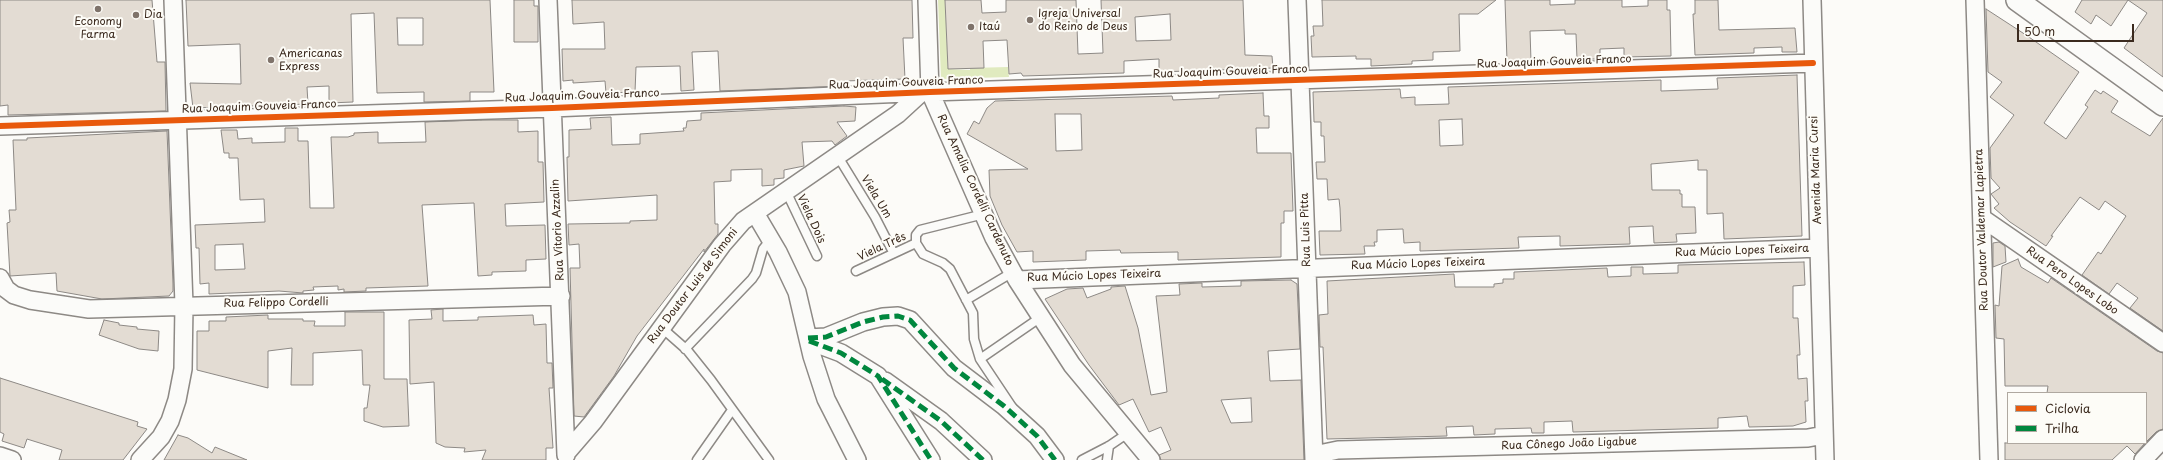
<!DOCTYPE html>
<meta charset="utf-8">
<style>
body{margin:0}
#map{position:relative;width:2163px;height:460px;overflow:hidden;background:#fcfbf8;font-family:"Playpen Sans",sans-serif}
canvas{display:block}
.legend{position:absolute;left:2007px;top:392px;width:140px;height:52px;box-sizing:border-box;background:#fdfcf7;border:1px solid #afa8a0;margin:0;padding:5px 7px;list-style:none;font-size:12px;color:#3b2a1e}
.legend li{display:flex;align-items:center;gap:8px;height:20px}
.legend b{width:20px;border:1px solid #afa8a0}
.scale{position:absolute;left:2017px;top:24px;width:117px;height:18px;box-sizing:border-box;border:2px solid #3b2a1e;border-top:0;padding-left:5px;font-size:12px;line-height:14px;white-space:nowrap;color:#3b2a1e;-webkit-text-stroke:3px #fdfcf7;paint-order:stroke}
</style>
<div id="map">
<canvas width="2163" height="460"></canvas>
<ul class="legend">
<li><b style="height:5px;background:#e8590c"></b>Ciclovia</li>
<li><b style="height:5px;background:#00873e"></b>Trilha</li>
</ul>
<div class="scale">50 m</div>
</div>
<script>
const g = document.querySelector('canvas').getContext('2d');
g.lineJoin = 'round';
function fillPath(path, color) {
  g.fillStyle = color;
  g.fill(path, 'evenodd');
}
function poly(rows) {
  const path = new Path2D();
  for (const r of rows) {
    path.moveTo(r[0], r[1]);
    for (let i = 2; i < r.length; i += 2) path.lineTo(r[i], r[i + 1]);
  }
  return path;
}
function trace(path, color, width, dash) {
  g.strokeStyle = color;
  g.lineWidth = width;
  g.lineCap = dash ? 'butt' : 'round';
  g.setLineDash(dash || []);
  g.stroke(path);
}
function drawText(font, color, halo, rows, align = 'center') {
  g.font = font + ' "Playpen Sans",sans-serif';
  g.lineWidth = 4;
  g.setLineDash([]);
  g.textBaseline = 'middle';
  g.strokeStyle = halo;
  g.fillStyle = color;
  for (const [text, x, y, turn = 0] of rows) {
    g.save();
    g.translate(x, y);
    g.rotate((+turn || 0) * Math.PI / 180);
    g.textAlign = isNaN(turn) ? turn : align;
    if (halo) g.strokeText(text, 0, 0);
    g.fillText(text, 0, 0);
    g.restore();
  }
}
fillPath(poly([
 [938,0,945,0,948,69,970,70,970,68,1008,67,1009,77,941,79]
]), '#e0eabf');
const building = poly([
 [0,0,152,0,157,62,165,62,166,111,8,115,8,105,0,106,0,0],
 [186,0,490,0,494,92,470,92,470,101,424,102,424,92,377,93,374,13,351,14,353,102,329,103,329,86,307,87,308,104,193,108,190,83,241,84,240,44,188,46,186,0],
 [397,18,423,18,423,45,398,45,397,18],
 [514,0,534,0,534,6,538,6,538,42,514,42,514,0],
 [572,0,912,0,913,38,903,38,905,79,844,81,844,86,720,91,718,51,692,52,694,90,681,91,680,66,636,67,635,92,606,93,605,81,573,83,573,80,563,81,562,49,605,49,604,22,573,24,572,0],
 [945,0,981,0,982,13,1006,12,1006,0,1076,0,1078,54,1103,53,1101,0,1243,0,1245,55,1272,56,1273,68,1159,72,1159,59,1124,61,1124,73,1023,76,1021,73,1009,74,1007,40,983,41,984,68,948,69,945,0],
 [1170,14,1171,40,1136,41,1135,17,1170,14],
 [1322,0,1496,0,1478,14,1459,14,1460,51,1433,52,1433,60,1412,61,1412,64,1371,66,1371,59,1356,59,1356,56,1312,57,1311,36,1314,36,1313,26,1323,26,1322,0],
 [1505,0,1550,0,1550,5,1575,4,1575,0,1622,0,1622,7,1648,6,1648,0,1667,0,1667,10,1670,10,1671,56,1624,57,1624,48,1600,49,1600,59,1577,59,1576,34,1565,34,1565,30,1530,31,1531,61,1507,61,1505,0],
 [1695,0,1718,0,1719,30,1795,28,1797,52,1782,52,1782,47,1754,48,1754,53,1695,55,1693,14,1695,14,1695,0],
 [2082,0,2163,0,2163,77,2124,48,2147,13,2128,0,2111,26,2096,15,2091,24,2075,12,2082,0],
 [1986,9,2026,35,2079,72,2044,123,2066,139,2088,107,2085,105,2095,90,2101,94,2103,91,2118,101,2111,112,2150,136,2163,118,2163,331,2130,308,2138,298,2117,283,2109,294,2082,275,2098,252,2101,254,2126,216,2105,201,2099,210,2080,197,2051,236,2053,236,2046,246,2010,222,1994,208,1999,204,1991,194,2000,188,1991,178,1990,148,2014,115,1990,97,2002,82,1988,72,1986,9],
 [1797,75,1802,236,1724,239,1723,213,1707,214,1707,170,1698,170,1698,160,1651,164,1652,190,1680,190,1680,194,1682,194,1682,207,1695,207,1696,233,1676,234,1677,242,1654,243,1653,226,1629,227,1630,244,1560,246,1560,236,1518,237,1519,248,1420,251,1420,242,1404,243,1403,229,1377,230,1377,242,1374,242,1375,246,1364,246,1365,254,1320,255,1319,231,1341,231,1340,208,1339,199,1328,200,1327,179,1317,179,1316,162,1325,162,1324,136,1321,136,1321,122,1314,122,1313,92,1400,89,1401,98,1415,97,1415,105,1449,104,1448,87,1661,80,1661,91,1718,89,1717,78,1797,75],
 [1462,119,1463,145,1440,146,1439,120,1462,119],
 [1263,93,1264,116,1269,116,1269,128,1256,128,1257,153,1291,153,1293,211,1284,211,1284,223,1281,223,1281,257,1178,260,1178,252,1121,253,1120,250,1086,251,1086,260,1033,262,1033,251,1017,252,1002,225,990,196,989,170,1028,169,967,134,974,121,979,124,987,108,995,101,1172,96,1173,100,1219,98,1219,95,1263,93],
 [1055,114,1081,114,1082,150,1056,151,1055,114],
 [844,106,856,107,855,121,837,122,847,136,835,145,832,141,802,142,804,166,784,170,784,178,774,179,774,185,762,186,762,169,731,170,731,181,714,182,715,224,718,224,718,234,704,252,704,249,637,336,614,376,584,417,574,416,570,268,580,268,579,244,569,245,568,224,630,223,630,221,657,220,657,195,568,201,567,157,569,157,569,130,591,129,590,118,611,117,612,145,640,144,640,134,684,131,683,128,686,128,687,121,701,120,701,113,844,106],
 [481,120,518,120,518,132,538,131,538,162,543,162,544,202,505,204,506,226,545,225,546,259,526,260,526,271,492,272,492,275,478,276,474,203,422,205,428,286,366,288,366,291,344,292,344,289,338,290,338,286,313,287,314,290,303,291,303,293,279,291,209,294,209,283,200,284,199,248,196,248,195,225,265,222,264,199,240,200,238,158,229,158,229,153,224,153,221,130,237,130,238,139,252,138,252,143,285,142,285,128,298,128,298,141,308,141,310,208,334,208,331,137,348,137,354,135,354,133,378,132,378,143,426,142,425,122,481,120],
 [243,244,245,269,215,270,215,245,243,244],
 [167,131,173,284,173,291,169,296,102,299,57,291,56,273,10,276,7,223,10,222,9,210,16,210,13,140,27,140,27,138,167,131],
 [1999,242,2005,246,2006,262,1993,267,1993,243,1999,242],
 [2018,259,2021,267,2048,283,2051,278,2157,351,2163,353,2163,429,2156,432,2146,442,2146,393,2047,393,2048,386,2005,386,2004,339,1996,338,1995,305,1999,306,2002,266,2018,259],
 [1804,262,1805,285,1793,286,1793,318,1798,318,1800,355,1797,355,1798,379,1807,378,1808,401,1805,401,1806,422,1793,426,1749,427,1747,416,1718,418,1718,428,1573,432,1572,421,1544,422,1544,433,1532,433,1531,428,1495,429,1495,434,1474,435,1473,426,1446,427,1447,436,1327,439,1323,347,1320,347,1319,315,1328,314,1327,281,1454,274,1455,287,1494,287,1494,284,1503,283,1503,279,1514,279,1514,272,1607,268,1608,277,1631,276,1631,267,1643,267,1643,274,1678,273,1678,265,1804,262],
 [1291,280,1297,284,1300,349,1268,351,1270,381,1301,380,1304,460,1161,460,1159,455,1171,450,1161,427,1149,432,1133,399,1119,405,1089,365,1045,299,1067,289,1083,288,1087,298,1111,289,1111,287,1125,286,1138,328,1151,395,1167,392,1156,296,1180,295,1179,284,1202,283,1202,287,1241,286,1241,281,1291,280],
 [1251,398,1252,422,1231,423,1221,400,1251,398],
 [443,309,443,321,478,320,478,317,533,315,534,325,546,324,547,363,552,363,553,388,549,388,553,448,546,448,546,460,482,460,486,450,464,452,465,448,445,447,436,443,434,382,410,384,409,320,432,319,431,310,443,309],
 [345,312,384,312,384,379,407,379,409,426,383,427,364,421,364,408,367,408,370,385,363,385,362,350,313,353,313,385,291,385,292,348,268,351,268,388,197,370,197,331,209,331,209,321,226,321,226,317,268,315,268,319,303,319,303,321,315,321,314,326,345,326,345,312],
 [104,320,119,323,119,325,137,327,137,329,159,331,158,351,139,349,99,335,104,320],
 [0,378,138,422,137,426,147,429,123,460,59,460,62,450,27,439,24,448,2,441,4,434,0,432,0,378],
 [178,435,188,438,212,453,215,447,247,460,164,460,178,435],
 [2005,443,2145,443,2135,454,2127,446,2112,460,2005,460,2005,443]
]);
fillPath(building, '#e3dcd3');
trace(building, '#8d8985', 1);
const service = poly([
 [837,155,875,217,893,252],
 [786,191,817,256],
 [984,214,920,230,916,235,916,243,923,254,943,263,950,269,973,313,974,339,980,359,1012,407],
 [856,271,916,243],
 [966,300,1013,272],
 [662,328,687,350,711,380,769,460],
 [685,349,752,279,756,273,763,249,771,239],
 [980,359,1041,317],
 [697,460,732,410],
 [1082,460,1109,446,1128,433],
 [1107,460,1109,446]
]);
const minor = poly([
 [548,0,566,455],
 [927,0,930,92,994,238,1017,280,1072,365,1151,460],
 [1297,0,1314,460],
 [1812,0,1825,460],
 [1975,0,1989,460],
 [0,126,552,108,930,92,1813,63],
 [755,213,778,252,797,292,812,356,826,399,857,460],
 [1982,218,2163,343],
 [0,278,6,289,14,295,30,300,89,309,561,296],
 [1017,280,1819,248],
 [808,338,826,337,863,322,883,317,898,316,910,320,954,368,1004,406,1037,436,1055,460],
 [809,341,841,353,878,376,931,460],
 [885,381,941,421,983,460],
 [568,451,593,422,722,245,743,221,898,114,922,92],
 [1314,455,1338,450,1808,438,1824,435],
 [0,456,12,460],
 [140,460,161,437,170,421,177,400,183,369,184,305,173,0],
 [2143,460,2163,439]
]);
const tertiary = poly([
 [2017,0,2163,105]
]);
trace(service, '#8d8985', 11);
trace(minor, '#8d8985', 20);
trace(tertiary, '#8d8985', 24);
trace(service, '#fbfbf9', 8);
trace(minor, '#fbfbf9', 17);
trace(tertiary, '#fbfbf9', 21);
trace(poly([
 [808,338,826,337,863,322,883,317,898,316,910,320,954,368,1004,406,1037,436,1055,460],
 [809,341,841,353,878,376,931,460],
 [882,379,941,421,983,460]
]), '#00873e', 5, [10, 5]);
trace(poly([
 [0,126,552,108,930,92,1813,63]
]), '#e8590c', 6);
for (const [x, y, r, color] of [
 [98,9,4,"#7f736a"],
 [136,15,4,"#7f736a"],
 [1030,20,4,"#7f736a"],
 [971,27,4,"#7f736a"],
 [271,60,4,"#7f736a"]
]) {
  const dot = new Path2D();
  dot.arc(x, y, r, 0, 2 * Math.PI);
  g.fillStyle = color;
  g.fill(dot);
  trace(dot, '#fdfcf7', 1.5);
}
drawText('11px', '#3b2a1e', '#fdfcf7', [
 ["Igreja Universal",1038,14],
 ["do Reino de Deus",1038,27],
 ["Dia",144,15],
 ["Economy",98,22,"center"],
 ["Farma",98,35,"center"],
 ["Itaú",979,27],
 ["Americanas",279,54],
 ["Express",279,67]
], 'left');
drawText('11px', '#3b2a1e', '#fdfcf7', [
 ["Rua Joaquim Gouveia Franco",1554,62,-2],
 ["Rua Joaquim Gouveia Franco",1230,72,-2],
 ["Rua Joaquim Gouveia Franco",906,83,-2],
 ["Rua Joaquim Gouveia Franco",582,96,-2],
 ["Rua Joaquim Gouveia Franco",259,107,-2],
 ["Avenida Maria Cursi",1816,170,-92],
 ["Rua Amalia Cordelli Cardenuto",975,190,65],
 ["Viela Um",876,197,59],
 ["Viela Dois",811,219,65],
 ["Rua Vitorio Azzalin",558,230,-93],
 ["Rua Luis Pitta",1306,230,-92],
 ["Rua Doutor Valdemar Lapietra",1982,230,-92],
 ["Viela Três",882,247,-25],
 ["Rua Múcio Lopes Teixeira",1742,251,-2],
 ["Rua Múcio Lopes Teixeira",1418,264,-2],
 ["Rua Múcio Lopes Teixeira",1094,276,-2],
 ["Rua Pero Lopes Lobo",2072,281,35],
 ["Rua Doutor Luis de Simoni",693,286,-53],
 ["Rua Felippo Cordelli",276,303,-1],
 ["Rua Cônego João Ligabue",1569,444,-2]
]);
</script>
